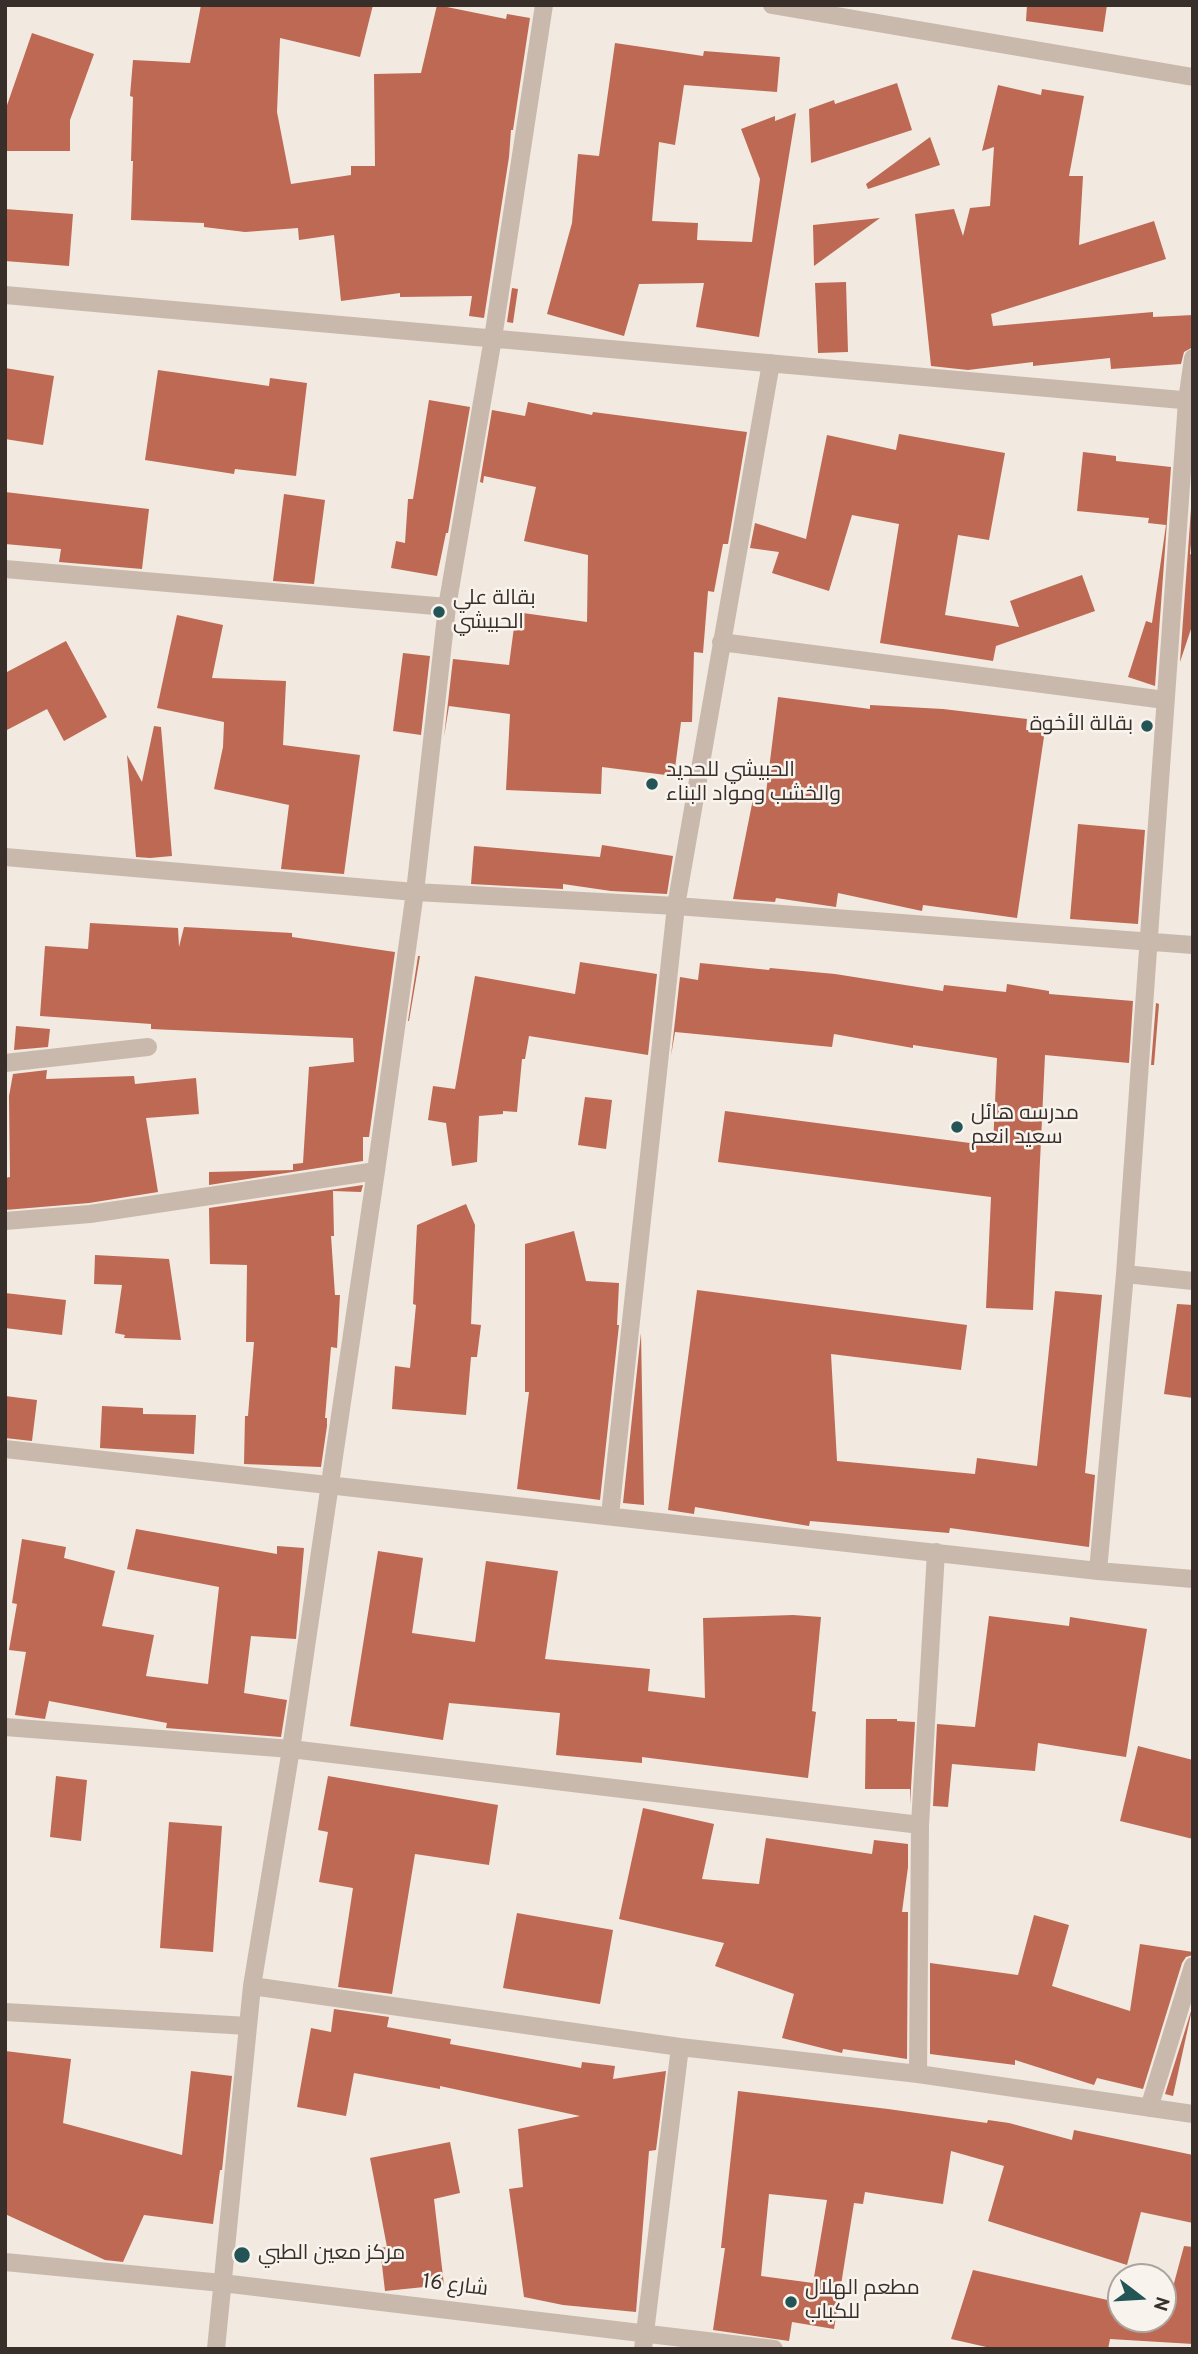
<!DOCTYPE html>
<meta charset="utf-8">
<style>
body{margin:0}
#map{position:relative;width:1198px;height:2354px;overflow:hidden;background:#f2e9e0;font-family:Overpass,sans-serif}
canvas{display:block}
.frame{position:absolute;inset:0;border:7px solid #382f2b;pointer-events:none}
.north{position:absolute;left:1107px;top:2263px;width:70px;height:70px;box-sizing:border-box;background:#f9f3ed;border:2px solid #aca59f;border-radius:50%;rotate:107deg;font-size:19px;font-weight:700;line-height:28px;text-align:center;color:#382f2b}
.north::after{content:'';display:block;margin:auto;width:24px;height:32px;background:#235557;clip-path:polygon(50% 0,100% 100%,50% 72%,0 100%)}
</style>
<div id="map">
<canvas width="1198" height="2354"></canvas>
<div class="frame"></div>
<div class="north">N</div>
</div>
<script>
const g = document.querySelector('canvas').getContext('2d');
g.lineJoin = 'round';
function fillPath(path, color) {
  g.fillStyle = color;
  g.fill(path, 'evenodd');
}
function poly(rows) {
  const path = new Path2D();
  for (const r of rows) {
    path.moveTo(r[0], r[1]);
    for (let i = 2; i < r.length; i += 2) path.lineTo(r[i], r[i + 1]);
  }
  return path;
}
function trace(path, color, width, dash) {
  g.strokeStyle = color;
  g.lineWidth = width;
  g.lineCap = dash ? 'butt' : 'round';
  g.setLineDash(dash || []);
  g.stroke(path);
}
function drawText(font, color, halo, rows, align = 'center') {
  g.font = font + ' Overpass,Cairo,sans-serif';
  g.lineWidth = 5;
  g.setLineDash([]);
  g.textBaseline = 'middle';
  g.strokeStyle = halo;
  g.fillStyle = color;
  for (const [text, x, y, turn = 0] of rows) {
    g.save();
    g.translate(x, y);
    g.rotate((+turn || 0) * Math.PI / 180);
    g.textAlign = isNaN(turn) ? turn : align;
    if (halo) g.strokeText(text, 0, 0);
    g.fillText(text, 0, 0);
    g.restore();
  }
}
fillPath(poly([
 [201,5,373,5,360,57,280,38,277,112,291,184,351,175,351,166,375,166,374,74,421,73,437,5,506,19,507,14,530,18,513,130,511,130,509,157,484,318,469,316,472,296,400,297,400,293,341,301,334,235,299,240,298,228,245,232,204,227,204,223,131,220,133,161,131,161,133,97,130,96,133,60,190,63],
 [1027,5,1107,5,1103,32,1026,21],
 [32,33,94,54,70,120,70,151,5,151,5,111],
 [615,43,703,56,704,51,780,57,777,92,684,85,675,145,659,142,652,221,698,223,697,240,752,242,760,179,741,129,775,116,775,121,796,113,759,337,696,327,704,283,639,284,624,336,547,314,572,223,578,154,599,156],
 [897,83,912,130,811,163,809,109,834,100,835,104],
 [998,85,1041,95,1042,89,1084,96,1069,176,1083,176,1079,245,1154,221,1166,259,991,314,993,326,1153,312,1153,317,1193,315,1193,347,1184,352,1181,364,1111,369,1110,358,1033,366,1033,362,968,370,931,366,915,214,954,209,963,236,970,208,990,206,994,147,982,151],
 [930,137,940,165,868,189,866,184],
 [5,209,73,214,69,266,5,261],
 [880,218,814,266,813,225],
 [846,282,848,352,818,353,815,283],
 [512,288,518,289,513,323,507,322],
 [5,368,54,376,43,445,5,439],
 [158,370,269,386,270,378,307,383,296,476,235,469,234,474,145,460],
 [429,400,470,407,448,533,446,533,437,576,391,568,396,541,405,543,408,499,413,499],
 [528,402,592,415,593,412,747,432,728,544,723,544,714,592,708,591,703,653,694,652,692,722,681,722,674,776,602,767,601,794,506,790,510,714,449,706,444,737,453,659,509,665,516,612,587,622,588,555,524,541,536,487,484,476,483,483,480,482,492,410,525,416],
 [899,434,1005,453,989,540,958,535,945,615,1019,627,1010,601,1082,575,1095,611,996,646,993,661,880,643,899,524,852,515,829,591,772,573,779,552,750,548,755,523,806,539,827,435,896,450],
 [1083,452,1116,456,1116,461,1171,467,1155,686,1128,677,1146,621,1152,623,1166,525,1148,523,1149,518,1077,511],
 [1193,481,1193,525,1190,554,1193,555,1193,623,1180,662],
 [5,492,149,509,142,569,59,562,61,549,5,544],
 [284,494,325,500,314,584,273,581],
 [177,615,223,625,212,678,286,681,283,745,360,755,344,874,281,869,289,805,214,789,223,747,224,722,157,708],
 [66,641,107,717,64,741,47,709,5,731,5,673],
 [403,653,430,656,421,735,393,731],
 [778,697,870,709,870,705,943,709,1027,719,1026,730,1045,730,1017,918,923,905,922,911,838,893,836,907,776,898,775,902,733,899,753,799,765,801],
 [154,726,161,727,172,856,150,858,136,857,127,755,142,782],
 [1078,824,1145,830,1138,924,1070,919],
 [602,845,673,856,667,894,611,891,563,884,563,889,471,884,474,846,600,857],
 [90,923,178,928,179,947,184,927,292,933,292,937,395,952,369,1137,363,1137,363,1161,209,1185,209,1172,293,1170,293,1164,303,1163,309,1067,354,1062,353,1038,151,1029,151,1024,40,1016,45,946,88,949],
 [418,956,420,956,409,1021,408,1021],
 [580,962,657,974,648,1055,529,1036,525,1059,522,1059,517,1112,503,1111,503,1114,479,1116,477,1162,452,1166,446,1123,428,1120,433,1086,455,1089,475,976,575,994],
 [700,963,769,970,770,968,835,974,943,991,944,985,1006,992,1007,984,1049,991,1049,994,1133,1001,1129,1063,1045,1055,1033,1310,986,1308,991,1197,718,1162,725,1111,993,1146,997,1058,913,1045,913,1048,834,1034,832,1047,675,1032,671,1056,680,977,698,980],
 [1156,1003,1159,1004,1154,1065,1151,1065],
 [16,1026,50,1029,48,1047,14,1050],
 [47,1070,46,1079,134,1076,135,1084,196,1078,199,1114,146,1118,158,1192,89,1203,5,1210,5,1178,10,1177,9,1096,13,1074],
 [585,1097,612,1100,606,1149,578,1145],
 [363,1185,361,1192,333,1191,334,1236,331,1236,335,1295,340,1295,337,1348,331,1347,325,1418,327,1418,327,1426,321,1467,244,1464,245,1416,248,1416,254,1342,246,1342,247,1265,210,1264,209,1208],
 [466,1204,475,1225,471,1324,481,1325,477,1357,471,1357,466,1415,392,1409,395,1366,410,1368,416,1305,413,1304,417,1225],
 [574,1231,586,1281,619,1283,617,1325,619,1325,600,1500,517,1489,529,1392,525,1392,525,1244],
 [95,1255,169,1259,181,1340,124,1338,125,1335,115,1333,122,1285,94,1284],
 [697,1290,967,1325,961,1370,831,1354,837,1461,975,1474,977,1458,1037,1466,1055,1291,1102,1295,1085,1473,1095,1475,1089,1547,950,1528,949,1533,810,1521,809,1526,695,1507,694,1514,668,1510],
 [5,1293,66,1300,62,1335,5,1328],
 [1177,1304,1193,1305,1193,1398,1164,1394],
 [641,1333,644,1505,623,1503],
 [5,1396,37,1400,32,1441,5,1438],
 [102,1406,143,1408,143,1414,196,1415,194,1454,100,1448],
 [136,1529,277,1554,277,1546,304,1548,296,1639,251,1636,244,1693,287,1700,281,1737,166,1728,167,1723,49,1701,45,1719,15,1715,26,1652,9,1650,17,1604,12,1603,22,1539,66,1547,64,1558,115,1571,102,1626,154,1635,146,1676,208,1684,219,1587,127,1569],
 [378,1551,423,1558,412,1633,475,1642,486,1561,558,1571,545,1659,650,1669,648,1691,705,1698,703,1618,793,1615,821,1617,812,1711,816,1712,808,1778,642,1757,642,1763,556,1755,560,1713,449,1703,443,1740,350,1726],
 [989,1616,1069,1626,1070,1617,1147,1629,1126,1757,1038,1743,1035,1771,952,1764,948,1807,933,1806,937,1724,975,1727],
 [866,1719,897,1719,897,1721,915,1722,910,1804,910,1789,865,1789],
 [1138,1746,1193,1760,1193,1839,1120,1821],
 [56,1776,87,1780,81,1841,50,1837],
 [328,1776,498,1805,489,1865,415,1854,392,1994,338,1987,353,1888,319,1882,328,1832,318,1830],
 [643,1808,714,1824,702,1879,759,1884,766,1838,872,1854,874,1840,908,1844,908,1867,902,1912,908,1912,907,2059,843,2049,842,2053,782,2038,794,1994,715,1966,724,1943,619,1919],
 [169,1822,222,1826,213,1952,160,1948],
 [517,1913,613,1930,600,2004,503,1988],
 [1034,1915,1069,1925,1052,1986,1130,2011,1140,1944,1193,1952,1193,1955,1186,1957,1182,1963,1143,2089,1097,2078,1094,2085,1015,2060,1015,2065,930,2054,930,1963,1018,1975],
 [1193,2005,1173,2096,1165,2094],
 [334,2009,389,2017,387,2027,451,2039,450,2044,581,2068,582,2062,615,2066,613,2079,666,2071,656,2150,649,2151,636,2312,563,2305,524,2297,509,2189,523,2187,518,2129,580,2116,440,2086,440,2089,354,2073,346,2116,297,2107,311,2028,331,2032],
 [5,2051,71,2059,63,2123,182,2155,191,2071,232,2076,222,2170,220,2170,213,2224,144,2215,123,2262,105,2260,5,2214],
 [738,2091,888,2109,987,2123,988,2120,1009,2123,1072,2140,1074,2130,1193,2155,1193,2223,1141,2212,1127,2265,988,2221,1004,2166,951,2151,943,2204,865,2192,863,2204,854,2203,834,2329,792,2322,789,2341,713,2330,725,2248,721,2248],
 [769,2194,827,2200,813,2283,761,2276],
 [450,2142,460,2193,434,2199,444,2285,385,2291,380,2248,387,2247,370,2158],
 [1184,2246,1193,2247,1193,2344,1110,2339,1108,2349,995,2349,951,2339,973,2270,1121,2303,1121,2319,1163,2319,1163,2312,1166,2313]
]), '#bd6953');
trace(poly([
 [772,5,1193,77],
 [5,295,1193,401],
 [5,569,447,607],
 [721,642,1165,700],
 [5,857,415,892,676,906,1193,945],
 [5,1063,148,1047],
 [5,1221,90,1214,376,1171],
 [1125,1274,1193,1281],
 [5,1449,1098,1571,1193,1579],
 [610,1515,676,906,771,363],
 [1098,1571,1125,1274,1187,401,1193,358],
 [5,1727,291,1749,920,1825],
 [252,1986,680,2047,918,2074,1193,2114],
 [5,2012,248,2026],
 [918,2074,920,1825,936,1552],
 [1149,2108,1193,1966],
 [5,2262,222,2283,774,2349],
 [216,2349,252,1986,291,1749,376,1171,415,892,447,607,493,338,544,5],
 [643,2349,680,2047]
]), '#c9b9ad', 18);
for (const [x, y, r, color] of [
 [439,612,7,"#235557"],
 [1147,726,7,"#235557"],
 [652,784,7,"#235557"],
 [957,1127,7,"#235557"],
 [242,2255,9,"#235557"],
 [791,2302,7,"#235557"]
]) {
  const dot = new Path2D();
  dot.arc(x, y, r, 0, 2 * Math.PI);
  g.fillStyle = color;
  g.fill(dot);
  trace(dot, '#f9f3ed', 2.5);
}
drawText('21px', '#382f2b', '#f9f3ed', [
 ["بقالة علي",453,600],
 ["الحبيشي",453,624],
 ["بقالة الأخوة",1133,726,"right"],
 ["الحبيشي للحديد",666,772],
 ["والخشب ومواد البناء",666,796],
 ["مدرسه هائل",971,1115],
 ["سعيد انعم",971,1139],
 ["مركز معين الطبي",258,2255],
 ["مطعم الهلال",805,2290],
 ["للكباب",805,2314]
], 'left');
drawText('21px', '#382f2b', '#f9f3ed', [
 ["شارع 16",455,2287,7]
]);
</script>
